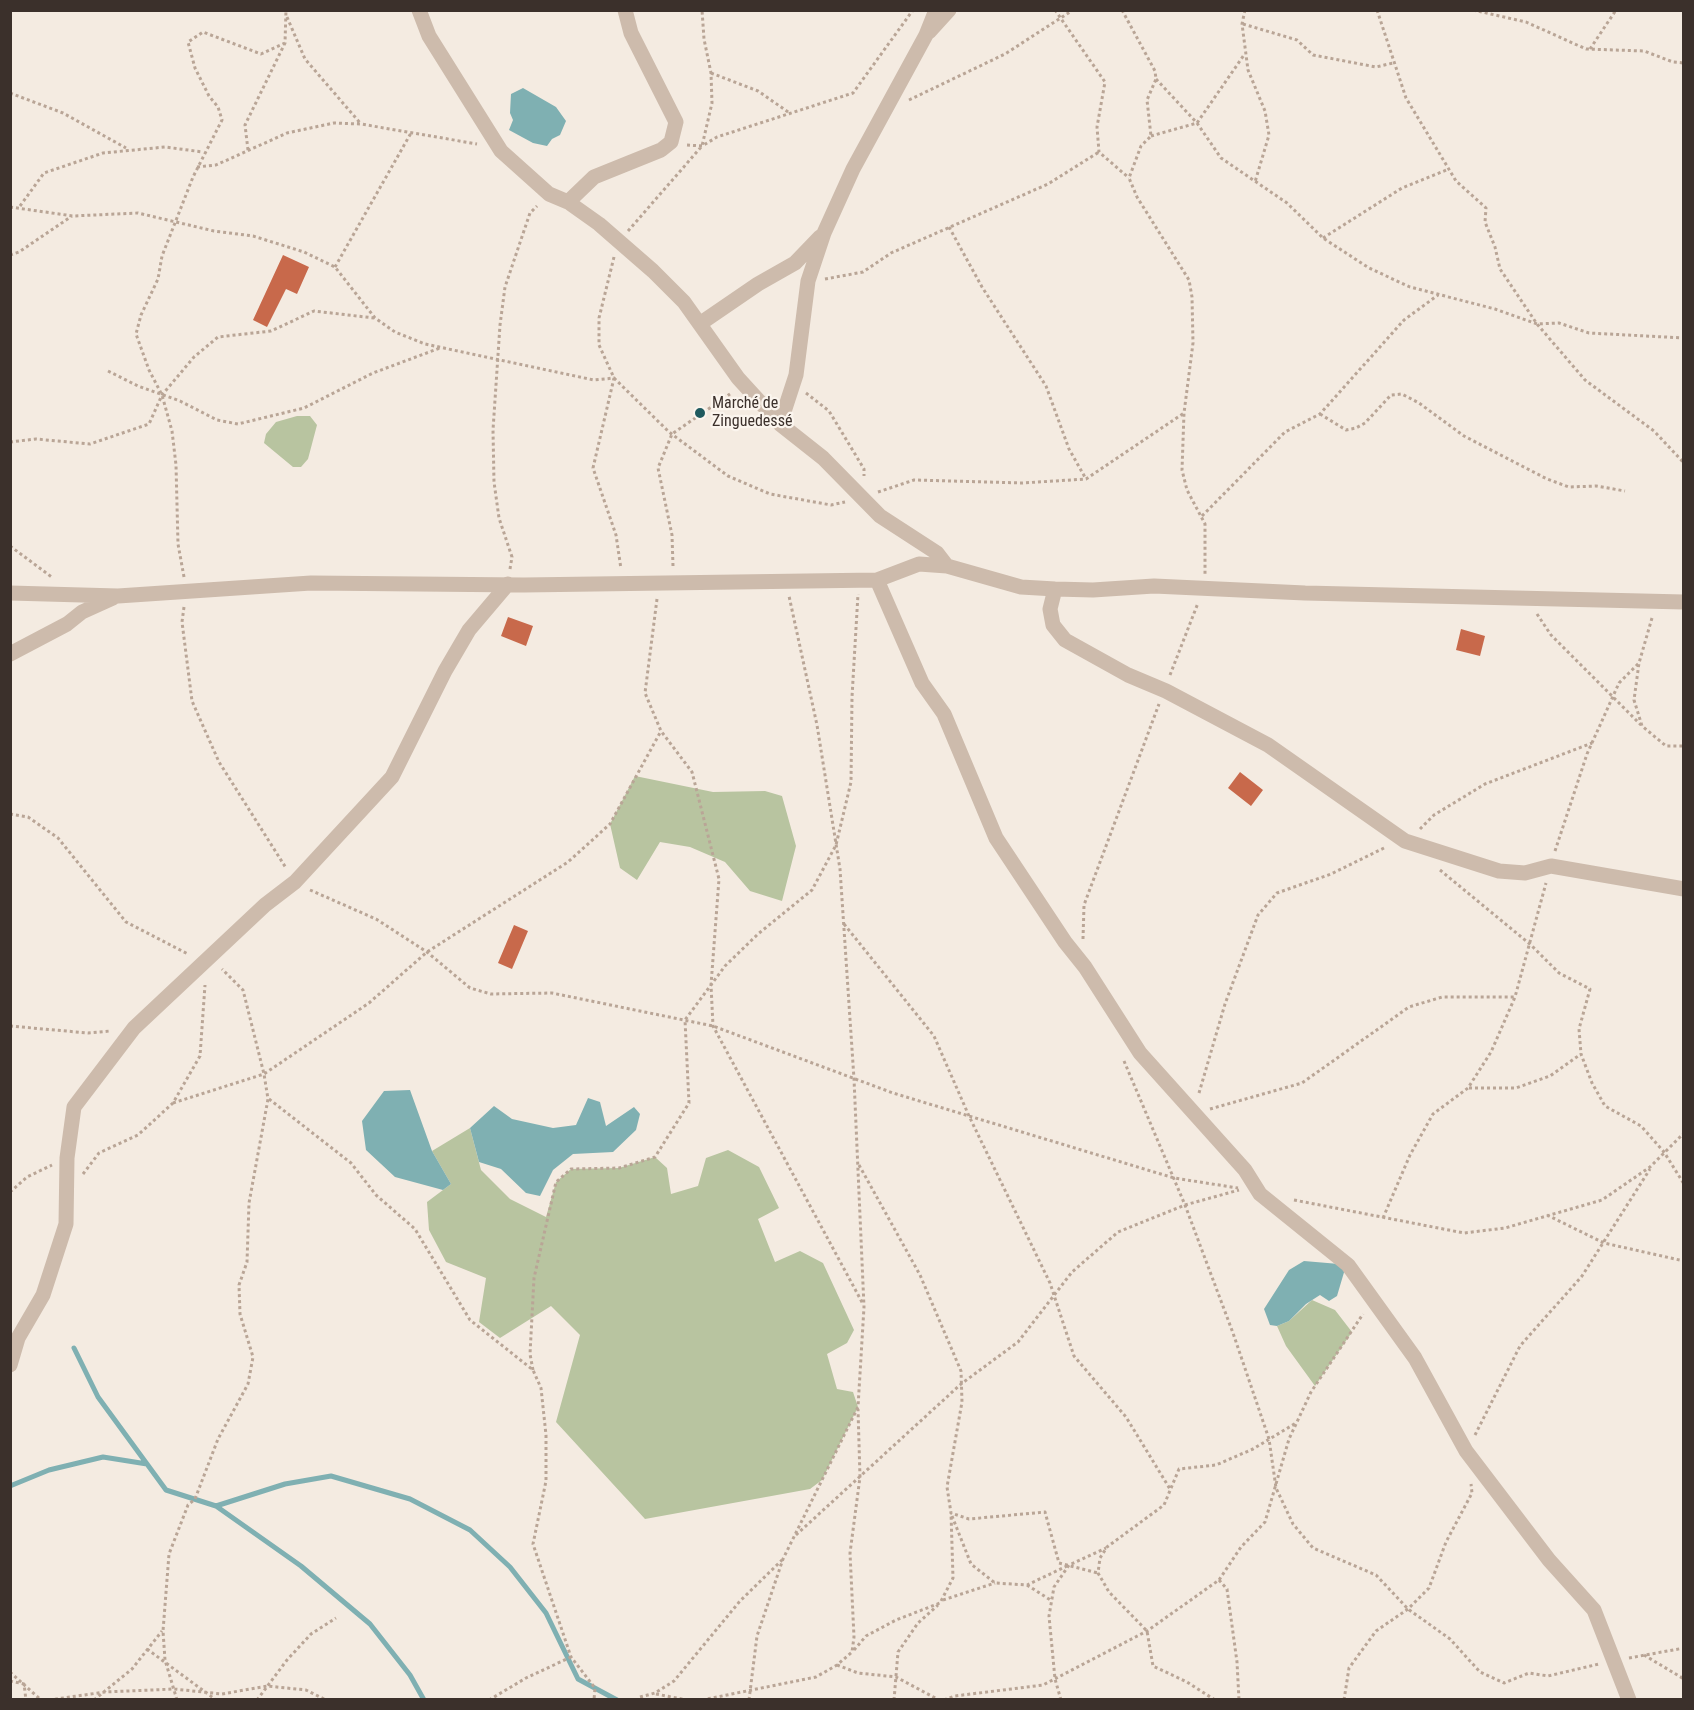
<!DOCTYPE html>
<meta charset="utf-8">
<style>
body{margin:0}
#map{position:relative;width:1694px;height:1710px;overflow:hidden;background:#f4ebe1;font-family:"Roboto Condensed",sans-serif}
canvas{display:block}
.frame{position:absolute;inset:0;border:12px solid #3b302b;pointer-events:none}
</style>
<div id="map">
<canvas width="1694" height="1710"></canvas>
<div class="frame"></div>
</div>
<script>
const g = document.querySelector('canvas').getContext('2d');
g.lineJoin = 'round';
function fillPath(path, color) {
  g.fillStyle = color;
  g.fill(path, 'evenodd');
}
function poly(rows) {
  const path = new Path2D();
  for (const r of rows) {
    path.moveTo(r[0], r[1]);
    for (let i = 2; i < r.length; i += 2) path.lineTo(r[i], r[i + 1]);
  }
  return path;
}
function trace(path, color, width, dash) {
  g.strokeStyle = color;
  g.lineWidth = width;
  g.lineCap = dash ? 'butt' : 'round';
  g.setLineDash(dash || []);
  g.stroke(path);
}
function drawText(font, color, halo, rows, align = 'center') {
  g.font = font + ' "Roboto Condensed",sans-serif';
  g.lineWidth = 4.5;
  g.setLineDash([]);
  g.textBaseline = 'middle';
  g.strokeStyle = halo;
  g.fillStyle = color;
  for (const [text, x, y, turn = 0] of rows) {
    g.save();
    g.translate(x, y);
    g.rotate((+turn || 0) * Math.PI / 180);
    g.textAlign = isNaN(turn) ? turn : align;
    if (halo) g.strokeText(text, 0, 0);
    g.fillText(text, 0, 0);
    g.restore();
  }
}
fillPath(poly([
 [297,416,310,416,317,425,308,459,301,467,293,467,264,443,266,434,276,422],
 [635,776,713,792,765,791,782,796,796,846,782,901,750,891,725,862,690,847,660,842,637,880,620,868,610,824],
 [470,1128,481,1170,510,1199,546,1217,556,1182,571,1169,619,1168,655,1157,667,1168,671,1194,698,1186,706,1158,728,1150,759,1167,779,1208,758,1219,775,1262,800,1251,823,1263,854,1330,847,1343,827,1354,837,1389,853,1392,858,1407,822,1480,810,1489,645,1519,556,1422,580,1335,551,1306,500,1338,479,1322,486,1278,446,1262,429,1230,427,1202,451,1184,432,1151],
 [1312,1300,1335,1310,1352,1332,1315,1386,1286,1346,1277,1326,1289,1321]
]), '#b8c4a0');
fillPath(poly([
 [523,88,556,107,566,121,560,135,552,139,547,146,533,143,509,130,513,120,510,113,511,94],
 [410,1090,432,1151,451,1184,443,1190,395,1177,366,1150,362,1121,384,1091],
 [588,1098,600,1102,606,1126,634,1107,640,1114,636,1130,613,1152,573,1154,553,1170,540,1196,526,1193,501,1169,479,1162,470,1128,494,1106,512,1119,553,1128,576,1125],
 [1304,1261,1339,1264,1345,1269,1337,1296,1329,1301,1320,1295,1306,1304,1289,1321,1277,1326,1270,1325,1264,1309,1289,1270]
]), '#7fb0b2');
trace(poly([
 [74,1348,98,1397,147,1464],
 [10,1486,49,1470,103,1457,147,1464,166,1490,216,1506,285,1484,331,1476,410,1499,470,1530,510,1567,546,1613,578,1679,617,1700],
 [216,1506,301,1566,370,1624,410,1675,424,1700]
]), '#7fb0b2', 5);
fillPath(poly([
 [283,255,309,267,297,294,286,289,267,327,253,320],
 [508,617,533,626,526,646,501,636],
 [1461,629,1485,636,1480,656,1456,650],
 [1240,772,1263,790,1251,806,1228,788],
 [514,925,528,931,512,969,498,963]
]), '#c8694b');
trace(poly([
 [1055,10,1105,82,1097,127,1099,152,1129,178],
 [1122,10,1155,71,1156,79,1147,100,1151,136,1141,146,1129,178,1137,197,1189,280,1192,297,1193,343,1184,413,1182,470,1187,490,1205,524,1205,574],
 [1245,10,1242,24,1248,70,1265,111,1269,135,1255,182],
 [1377,10,1406,98,1456,181,1486,208,1485,222,1495,247,1500,269,1537,324,1585,380,1654,431,1684,463],
 [1473,10,1526,22,1586,49,1644,51,1673,62,1684,63],
 [287,17,305,59,361,124],
 [1243,24,1297,40,1313,55,1376,67,1393,63],
 [1590,49,1616,10],
 [711,73,758,91,791,114],
 [1156,79,1197,123,1221,158,1287,203,1323,238,1369,268,1410,287,1495,309,1537,324,1559,323,1589,333,1684,338],
 [10,93,63,113,126,148],
 [909,100,1005,54,1073,10],
 [1151,136,1197,123,1244,55],
 [687,145,702,146,717,137,853,93,913,10],
 [248,150,245,125,285,43,286,10],
 [197,167,216,165,287,133,334,123,361,124,477,144],
 [20,206,44,173,103,153,165,147,203,152],
 [10,207,73,216,138,213,214,231,253,236,304,252,335,267,375,318,395,332,425,344,594,380,614,378,593,468,616,535,621,569],
 [949,227,982,287,1046,386,1069,449,1086,479],
 [628,231,702,146,712,103,711,73,704,39,702,10],
 [1323,238,1402,188,1449,169],
 [10,255,19,252,72,216],
 [614,257,599,318,599,345,614,378,669,432,728,476,770,494,831,505,845,502],
 [335,267,411,133],
 [825,279,863,272,891,253,1048,184,1099,152],
 [108,371,138,386,180,401,217,420,238,424,304,408,373,373,440,348],
 [806,393,829,411,864,469,864,476],
 [1320,414,1346,430,1356,428,1365,423,1391,395,1402,394,1419,403,1464,436,1547,479,1569,487,1596,486,1625,491],
 [10,442,36,439,90,444,149,424,162,395,194,357,218,337,271,331,314,311,374,318],
 [878,492,914,480,1022,483,1086,479,1184,413],
 [1202,516,1285,432,1320,414,1404,320,1438,295],
 [10,546,53,578],
 [673,566,672,535,658,468,672,434,730,394],
 [510,569,512,557,499,518,494,482,493,430,500,325,505,287,530,213,537,206],
 [184,577,178,544,176,465,172,431,162,395,149,370,136,334,141,315,158,279,162,256,193,177,222,120,218,107,209,96,195,68,188,42,203,32,261,54,285,43],
 [657,599,645,693,661,731,692,772,719,879,711,985,713,1026,863,1304],
 [184,607,182,622,192,701,219,762,286,868],
 [1537,614,1551,635,1641,725],
 [1652,618,1639,663,1634,700,1642,726,1666,746,1684,746],
 [1170,675,1198,603],
 [10,814,28,817,58,838,126,922,188,954],
 [1420,829,1434,815,1485,784,1592,743],
 [1555,851,1587,754,1619,683,1639,663],
 [1440,870,1531,945,1559,973,1590,989,1579,1029,1581,1054,1592,1083,1605,1106,1641,1126,1664,1152,1684,1184],
 [310,890,376,919,427,952,470,988,491,994,552,993,713,1026,893,1093,1174,1178,1238,1188],
 [844,924,934,1036,969,1116,1050,1283,1074,1356,1126,1417,1170,1489],
 [1083,939,1084,905,1159,704],
 [10,1026,88,1033,110,1031],
 [1124,1061,1185,1205,1233,1333,1269,1439,1276,1488,1293,1524,1313,1548,1376,1575,1408,1609,1450,1639,1480,1672,1504,1683,1529,1673,1548,1676,1599,1664],
 [1469,1088,1516,1088,1550,1076,1581,1054],
 [1199,1093,1225,1004,1258,915,1277,893,1331,874,1386,847],
 [269,1099,351,1163,376,1195,415,1229,470,1320,533,1370,541,1388,546,1435,546,1481,533,1544,571,1657,595,1688,594,1700],
 [173,1103,264,1074,369,1003,427,952,568,862,610,824,661,731],
 [1210,1109,1302,1083,1409,1007,1442,997,1515,997],
 [859,1165,920,1275,961,1371,962,1402,947,1487,951,1513,969,1519,1045,1512,1059,1563,1098,1573],
 [83,1174,99,1153,138,1135,173,1103,200,1056,205,985],
 [10,1192,27,1177,52,1165],
 [1294,1200,1464,1233,1505,1228,1602,1200,1650,1167,1684,1133],
 [1547,1215,1604,1243,1684,1261],
 [1383,1218,1410,1155,1433,1114,1468,1088,1491,1052,1515,997,1546,883],
 [533,1370,530,1354,534,1278,556,1182,571,1169,619,1168,655,1157,689,1103,685,1020,725,966,758,934,812,890,836,845,851,782,852,697,858,594],
 [1475,1435,1520,1346,1582,1276,1650,1169],
 [952,1516,971,1564,995,1583,1027,1585,1067,1566],
 [796,1535,961,1384,1018,1342,1072,1272,1118,1232,1185,1205,1239,1190],
 [1219,1580,1227,1589,1237,1662,1239,1700],
 [1027,1585,1052,1601],
 [943,1600,995,1583],
 [147,1649,216,1700],
 [854,1650,866,1636,896,1620,940,1603,953,1578,951,1513],
 [1644,1655,1684,1679],
 [1629,1658,1684,1648],
 [837,1665,858,1673,896,1677,939,1700],
 [10,1672,41,1700],
 [10,1681,24,1684,26,1700],
 [656,1694,687,1700],
 [640,1697,655,1693,674,1681,740,1601,782,1560],
 [49,1700,105,1692,174,1689,222,1694,267,1686,306,1690,326,1700],
 [94,1700,132,1669,162,1631],
 [177,1700,165,1660,163,1631,169,1554,188,1505,195,1499,218,1439,248,1384,253,1357,240,1314,239,1285,247,1262,249,1203,268,1099,264,1074,243,990,222,969],
 [257,1700,287,1660,311,1634,336,1618],
 [489,1700,526,1678,571,1657],
 [702,1700,816,1677,837,1665,852,1652,854,1637,850,1553,860,1477,858,1409],
 [749,1700,757,1636,783,1559,858,1407,864,1307,854,1079,840,869,817,725,789,596],
 [894,1700,898,1652,918,1623,938,1605],
 [944,1700,955,1696,1043,1685,1147,1631,1219,1580,1241,1547,1265,1522,1289,1439,1311,1392,1363,1314],
 [1061,1700,1055,1679,1049,1616,1054,1587,1069,1565,1106,1548],
 [1215,1700,1187,1682,1153,1666,1147,1631,1109,1592,1098,1573,1100,1558,1107,1547,1164,1505,1179,1469,1216,1465,1253,1449,1296,1423],
 [1344,1700,1349,1668,1376,1631,1408,1609,1429,1588,1446,1542,1472,1493,1471,1484]
]), '#b9a596', 3, [3, 3]);
trace(poly([
 [419,10,429,36,501,151,549,194,568,202,599,224,653,271,684,302,738,378,780,424,823,458,880,516,937,553,947,566],
 [929,32,949,10],
 [568,202,594,177,661,150,671,142,676,122,631,33,625,10],
 [701,323,758,284,795,263,820,237],
 [780,424,796,375,808,281,824,233,853,169,926,35,936,10],
 [877,580,922,683,944,714,996,838,1065,942,1085,967,1140,1053,1245,1170,1260,1194,1348,1265,1415,1358,1466,1451,1549,1560,1594,1610,1629,1700],
 [1055,589,1050,609,1053,625,1065,640,1128,675,1166,691,1268,745,1405,841,1499,871,1525,873,1551,866,1684,889],
 [10,593,118,596,311,583,524,585,877,580,919,564,947,566,1021,587,1055,589,1093,590,1154,586,1305,593,1684,602],
 [10,654,67,624,82,612,113,598],
 [10,1365,18,1338,43,1295,66,1224,67,1158,74,1107,134,1028,265,905,295,882,392,777,445,671,469,630,508,584]
]), '#cdbbac', 15);
for (const [x, y, r, color] of [
 [700,413,6,"#1f5a5e"]
]) {
  const dot = new Path2D();
  dot.arc(x, y, r, 0, 2 * Math.PI);
  g.fillStyle = color;
  g.fill(dot);
  trace(dot, '#fbf5ee', 2);
}
drawText('16px', '#3b302b', '#fbf5ee', [
 ["Marché de",712,404],
 ["Zinguedessé",712,422]
], 'left');
</script>
